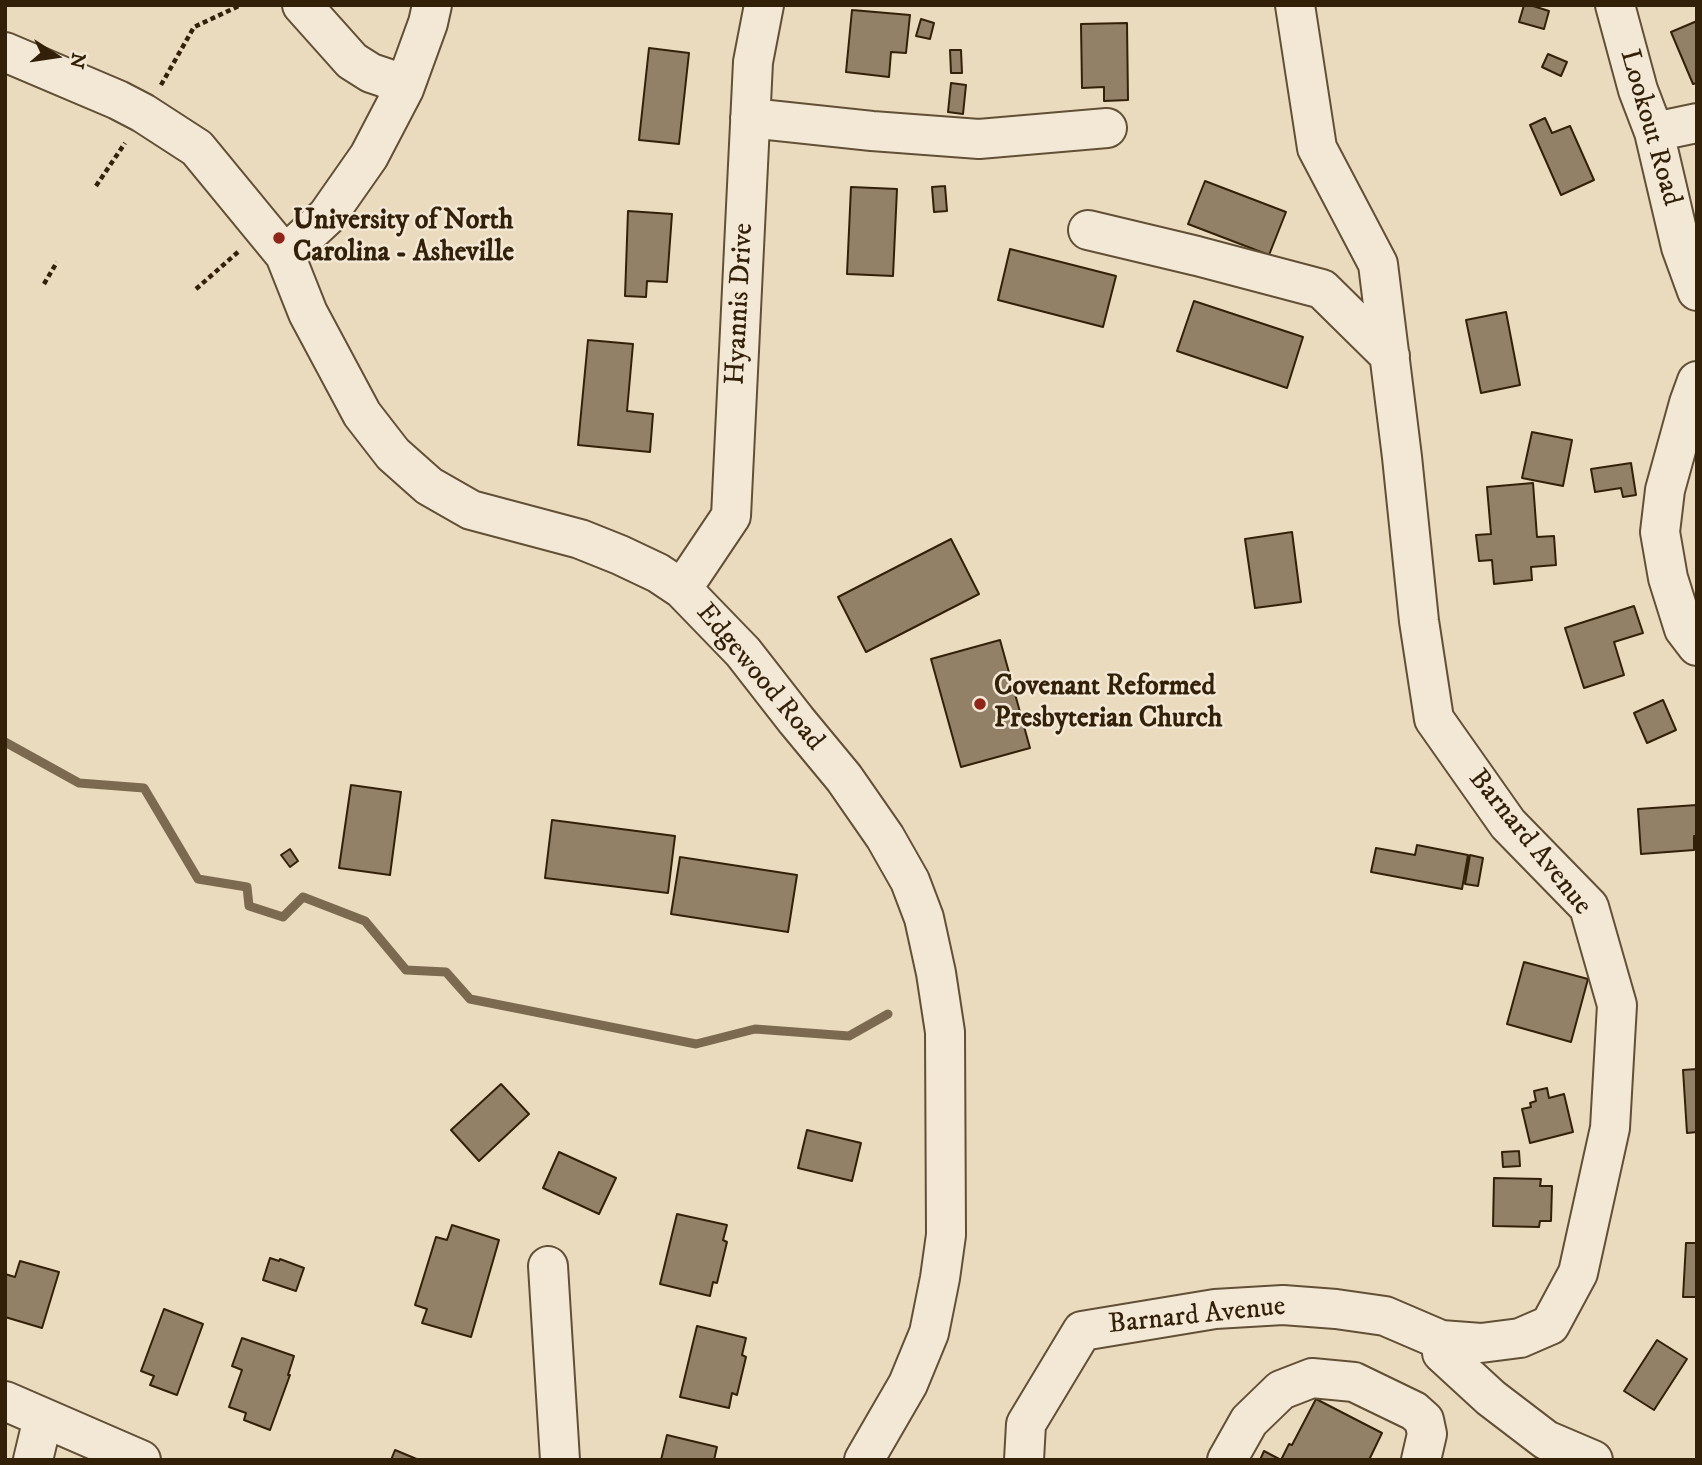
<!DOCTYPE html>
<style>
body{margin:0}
#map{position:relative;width:1702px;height:1465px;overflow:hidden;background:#ebdbbe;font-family:"IM FELL DW Pica",serif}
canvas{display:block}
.frame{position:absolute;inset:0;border:7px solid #332009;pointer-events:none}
.north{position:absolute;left:21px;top:21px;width:70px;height:70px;-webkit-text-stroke:5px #f2e8d5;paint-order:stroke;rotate:102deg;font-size:19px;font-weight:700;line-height:28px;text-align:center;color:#332009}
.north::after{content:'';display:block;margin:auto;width:24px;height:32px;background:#332009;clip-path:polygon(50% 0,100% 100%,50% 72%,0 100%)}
</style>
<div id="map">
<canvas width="1702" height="1465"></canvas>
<div class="frame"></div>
<div class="north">N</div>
</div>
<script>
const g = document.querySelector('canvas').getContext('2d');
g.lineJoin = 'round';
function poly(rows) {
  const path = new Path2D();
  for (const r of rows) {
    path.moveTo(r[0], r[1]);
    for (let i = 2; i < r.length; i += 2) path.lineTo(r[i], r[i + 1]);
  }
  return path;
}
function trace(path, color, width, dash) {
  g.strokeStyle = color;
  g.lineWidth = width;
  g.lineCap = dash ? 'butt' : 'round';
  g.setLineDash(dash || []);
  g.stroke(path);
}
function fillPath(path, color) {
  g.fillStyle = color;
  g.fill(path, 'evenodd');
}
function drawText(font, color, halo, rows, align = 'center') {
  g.font = font + ' "IM FELL DW Pica",serif';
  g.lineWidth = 5;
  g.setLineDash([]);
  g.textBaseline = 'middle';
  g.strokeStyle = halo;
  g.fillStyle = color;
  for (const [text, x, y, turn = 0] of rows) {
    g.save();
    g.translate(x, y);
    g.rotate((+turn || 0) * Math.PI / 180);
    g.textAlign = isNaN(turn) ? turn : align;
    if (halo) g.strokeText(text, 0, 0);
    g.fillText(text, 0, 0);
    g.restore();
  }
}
trace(poly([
 [5,742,79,783,144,788,198,879,247,887,249,906,283,917,303,897,365,921,406,970,446,972,470,999,696,1044,755,1029,849,1036,888,1014]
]), '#7c6a50', 9);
const building = poly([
 [1524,5,1530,5,1549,11,1544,29,1519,22,1524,5],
 [852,10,910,15,906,53,891,52,889,77,846,72,852,10],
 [921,19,934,23,930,39,916,36,921,19],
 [1697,21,1697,83,1693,84,1671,32,1697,21],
 [1127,23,1128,100,1104,101,1104,87,1082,88,1081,24,1127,23],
 [649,48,689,53,679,144,639,140,649,48],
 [950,50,961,50,962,73,951,73,950,50],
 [1548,54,1567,62,1561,76,1542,67,1548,54],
 [951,83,966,85,963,114,948,112,951,83],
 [1545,118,1552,133,1570,126,1594,180,1561,195,1530,125,1545,118],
 [1205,181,1286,212,1269,255,1188,224,1205,181],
 [945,186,947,211,934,212,932,187,945,186],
 [851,187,897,189,893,276,847,274,851,187],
 [628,211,672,214,667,282,647,281,646,297,625,296,628,211],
 [1010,249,1116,276,1103,327,998,300,1010,249],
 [1194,301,1303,337,1287,388,1177,351,1194,301],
 [1506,312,1520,385,1481,393,1466,320,1506,312],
 [588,340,633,344,627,411,653,414,650,452,578,445,588,340],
 [1532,432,1572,440,1563,486,1522,478,1532,432],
 [1631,463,1636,495,1623,497,1621,488,1595,492,1591,469,1631,463],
 [1533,483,1537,537,1554,536,1556,565,1531,567,1532,580,1494,584,1492,560,1479,561,1476,535,1491,534,1487,487,1533,483],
 [1292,532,1301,602,1255,608,1245,539,1292,532],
 [951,539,979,594,866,652,838,597,951,539],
 [1634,606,1643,633,1614,642,1624,675,1584,688,1565,628,1634,606],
 [1000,640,1030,748,961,767,931,659,1000,640],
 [1663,700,1676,730,1647,743,1634,713,1663,700],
 [351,785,401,792,390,875,339,868,351,785],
 [1697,805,1697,836,1694,836,1694,850,1641,854,1638,809,1697,805],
 [552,820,675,836,668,893,545,878,552,820],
 [1417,845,1468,855,1462,889,1371,872,1376,848,1415,855,1417,845],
 [290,849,298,861,290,867,281,855,290,849],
 [1470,855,1483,858,1478,886,1465,884,1470,855],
 [680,857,797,875,788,932,671,914,680,857],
 [1524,962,1588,979,1571,1042,1507,1024,1524,962],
 [1697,1069,1697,1132,1687,1133,1683,1070,1697,1069],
 [501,1084,529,1114,479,1161,451,1130,501,1084],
 [1547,1088,1549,1098,1564,1094,1573,1132,1530,1143,1522,1109,1531,1107,1530,1103,1536,1101,1534,1091,1547,1088],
 [807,1130,861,1143,852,1181,798,1168,807,1130],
 [1519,1151,1520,1166,1503,1167,1502,1152,1519,1151],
 [559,1152,616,1178,599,1214,543,1188,559,1152],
 [1494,1178,1541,1179,1540,1186,1552,1186,1551,1221,1540,1221,1539,1227,1493,1226,1494,1178],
 [677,1214,727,1225,723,1240,727,1242,717,1283,713,1282,710,1296,660,1284,677,1214],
 [452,1225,499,1240,471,1337,422,1323,427,1309,415,1305,436,1237,447,1240,452,1225],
 [1686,1243,1697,1243,1697,1297,1683,1297,1686,1243],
 [270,1258,279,1261,280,1259,304,1268,296,1291,263,1280,270,1258],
 [20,1261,59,1272,42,1328,5,1317,5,1274,15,1277,20,1261],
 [164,1309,203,1324,177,1395,150,1385,154,1376,141,1371,164,1309],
 [697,1326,746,1338,742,1355,746,1357,737,1395,732,1393,729,1408,680,1397,697,1326],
 [242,1338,294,1356,288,1375,290,1375,270,1430,244,1420,246,1413,229,1407,242,1370,232,1366,242,1338],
 [1657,1340,1687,1359,1654,1410,1624,1391,1657,1340],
 [1316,1399,1382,1433,1369,1460,1260,1460,1264,1451,1281,1460,1289,1444,1292,1445,1316,1399],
 [667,1435,717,1447,714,1460,661,1460,667,1435],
 [395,1450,419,1460,391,1460,395,1450]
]);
fillPath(building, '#938167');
trace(building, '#332009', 2);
const minor = poly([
 [302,5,352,61,371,73,386,78,404,89],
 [1615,5,1638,90,1654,132,1681,247,1697,291],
 [5,52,118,100,143,113,197,148,285,255,308,313,362,414,393,454,429,486,471,510,580,539,620,555,658,573,682,589,743,652,796,720,844,778,885,837,910,881,924,918,936,973,945,1032,946,1235,940,1278,929,1333,908,1384,864,1460],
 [750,118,872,131,979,139,1107,128],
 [1654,132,1697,123],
 [1088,230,1197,256,1322,289,1390,356],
 [285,255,327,216,369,156,404,89,428,23,432,5],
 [1697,381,1689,403,1665,490,1660,532,1668,578,1684,629,1697,646],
 [682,589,731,516,753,62,764,5],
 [548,1266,560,1460],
 [1441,1340,1442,1353,1491,1398,1546,1440,1593,1460],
 [5,1401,141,1460],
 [33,1460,43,1418],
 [1024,1460,1026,1424,1082,1331,1215,1309,1283,1305,1336,1309,1385,1316,1441,1340,1481,1343,1520,1338,1550,1325,1578,1273,1610,1128,1617,1005,1589,907,1508,824,1434,719,1419,621,1402,457,1378,264,1317,148,1295,5],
 [1227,1460,1249,1421,1281,1390,1312,1378,1354,1382,1414,1411,1424,1420,1427,1434,1421,1460]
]);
trace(minor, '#614f36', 42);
trace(poly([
 [161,85,194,27,241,5],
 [96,186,125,143],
 [44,284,57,262],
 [196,289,238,252]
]), '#332009', 4.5, [5, 3.5]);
trace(minor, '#f2e8d5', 38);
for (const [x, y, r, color] of [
 [279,238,7,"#8f2418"],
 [980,704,7,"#8f2418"]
]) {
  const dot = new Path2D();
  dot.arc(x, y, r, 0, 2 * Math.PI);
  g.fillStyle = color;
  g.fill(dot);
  trace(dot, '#f2e8d5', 2.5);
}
drawText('28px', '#332009', '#f2e8d5', [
 ["Lookout Road",1649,128,74],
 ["Hyannis Drive",741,304,-87],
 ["Edgewood Road",759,678,50],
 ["Barnard Avenue",1529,843,51],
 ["Barnard Avenue",1197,1317,-6]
]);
drawText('bold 28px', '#332009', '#f2e8d5', [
 ["University of North",293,222],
 ["Carolina - Asheville",293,254],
 ["Covenant Reformed",994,688],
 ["Presbyterian Church",994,720]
], 'left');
</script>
